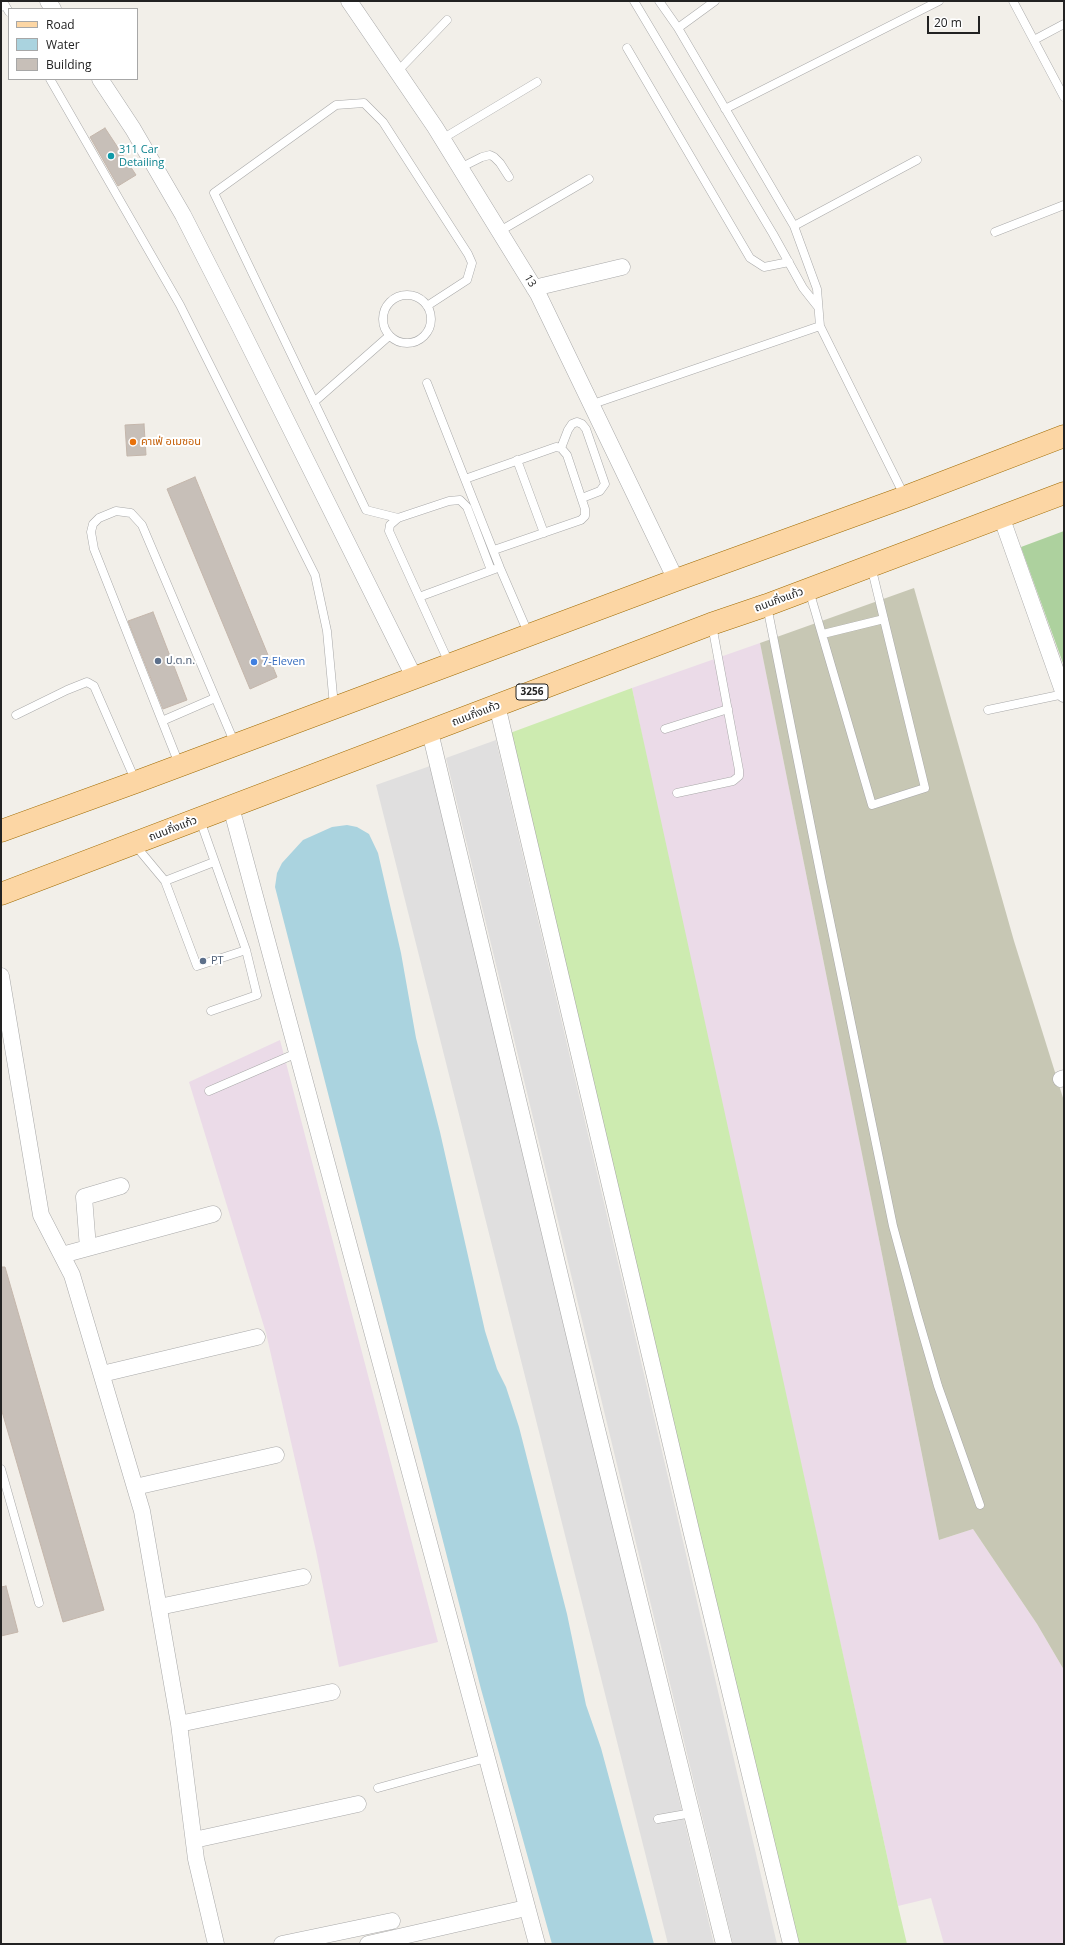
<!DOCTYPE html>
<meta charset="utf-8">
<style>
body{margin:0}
#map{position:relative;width:1065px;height:1945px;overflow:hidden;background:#f2efe9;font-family:"Open Sans",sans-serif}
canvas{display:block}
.frame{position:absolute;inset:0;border:2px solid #222;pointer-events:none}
.legend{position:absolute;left:8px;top:8px;width:130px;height:72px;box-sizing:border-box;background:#fff;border:1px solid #a7a7a7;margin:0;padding:5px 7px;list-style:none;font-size:12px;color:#222}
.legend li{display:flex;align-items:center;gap:8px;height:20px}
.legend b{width:20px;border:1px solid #a7a7a7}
.scale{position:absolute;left:927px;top:16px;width:53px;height:18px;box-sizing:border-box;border:2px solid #222;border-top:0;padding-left:5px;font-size:12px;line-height:14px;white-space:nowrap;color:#222;-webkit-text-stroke:3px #fff;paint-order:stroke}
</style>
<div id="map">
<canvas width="1065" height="1945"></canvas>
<div class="frame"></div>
<ul class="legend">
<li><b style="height:5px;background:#fcd6a4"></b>Road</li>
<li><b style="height:11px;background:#aad3df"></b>Water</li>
<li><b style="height:11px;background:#c7bfb8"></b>Building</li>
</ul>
<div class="scale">20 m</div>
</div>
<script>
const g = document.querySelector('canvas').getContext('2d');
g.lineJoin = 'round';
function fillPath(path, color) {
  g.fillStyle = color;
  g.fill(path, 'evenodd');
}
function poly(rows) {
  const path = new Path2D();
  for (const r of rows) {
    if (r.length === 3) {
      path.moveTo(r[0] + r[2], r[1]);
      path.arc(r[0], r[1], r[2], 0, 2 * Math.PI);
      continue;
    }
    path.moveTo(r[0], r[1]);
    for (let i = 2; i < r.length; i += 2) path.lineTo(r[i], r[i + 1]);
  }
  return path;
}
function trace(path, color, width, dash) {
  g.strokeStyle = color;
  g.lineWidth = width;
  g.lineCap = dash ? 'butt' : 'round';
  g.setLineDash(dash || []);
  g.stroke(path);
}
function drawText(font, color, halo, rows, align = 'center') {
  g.font = font + ' "Open Sans","Noto Sans Thai",sans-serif';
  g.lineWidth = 4;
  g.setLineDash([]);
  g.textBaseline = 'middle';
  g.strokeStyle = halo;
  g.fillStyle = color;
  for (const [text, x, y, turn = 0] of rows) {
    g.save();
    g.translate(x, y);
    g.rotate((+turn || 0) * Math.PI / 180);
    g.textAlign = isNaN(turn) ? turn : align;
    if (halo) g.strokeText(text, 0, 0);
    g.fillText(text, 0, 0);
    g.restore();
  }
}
fillPath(poly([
 [496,740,777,1944,733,1944,446,758],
 [430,766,714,1944,668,1944,376,785]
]), '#e0dfdf');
fillPath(poly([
 [760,643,939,1540,973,1529,1037,1624,1064,1670,1064,1944,944,1944,931,1898,898,1906,664,841,632,688],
 [280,1040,438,1642,339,1667,316,1551,266,1333,189,1082]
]), '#ebdbe8');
fillPath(poly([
 [914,588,1014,941,1064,1101,1064,1670,1037,1624,973,1529,939,1540,760,643]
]), '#c7c7b4');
fillPath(poly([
 [632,688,898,1906,907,1944,797,1944,510,733]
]), '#cdebb0');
fillPath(poly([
 [1064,531,1064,666,1021,547]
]), '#add19e');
fillPath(poly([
 [347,825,357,827,369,834,378,853,401,953,416,1038,440,1132,485,1331,497,1369,506,1387,519,1427,567,1614,586,1705,601,1748,654,1944,552,1944,481,1689,275,887,277,873,282,863,303,840,332,827]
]), '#aad3df');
const building = poly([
 [105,128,136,175,118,186,90,137,105,128],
 [144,424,146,455,127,456,125,425,144,424],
 [195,477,277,677,250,689,167,489,195,477],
 [153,612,187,700,163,709,128,621,153,612],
 [1,1267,5,1267,104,1610,63,1622,1,1408,1,1267],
 [6,1586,18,1632,1,1636,1,1587,6,1586]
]);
fillPath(building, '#c7bfb8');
trace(building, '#c4b6ab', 1);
const service = poly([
 [634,1,773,234,803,288,818,307],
 [659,1,678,28,794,226,817,289,820,326,905,497],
 [1013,1,1064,97],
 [1,7,5,5,9,12],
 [678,28,715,1],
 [1034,40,1064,24],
 [627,48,750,258,764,267,789,262],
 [397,72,447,20],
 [50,79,180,305,315,575,327,631,334,706],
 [725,109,939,1],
 [442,139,537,82],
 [460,168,482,157,490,155,494,157,500,163,509,177],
 [794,226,917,160],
 [500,231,589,179],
 [995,232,1064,205],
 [407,319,24],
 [427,383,500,568,529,635],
 [314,402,389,336],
 [590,405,820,326],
 [561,448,568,430,572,424,577,422,582,424,586,429,605,484,600,491,582,498],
 [517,460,544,533],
 [465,479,556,447,561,448,567,455,585,509,585,516,581,520,494,550],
 [398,518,366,510,214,193,336,105,364,103,383,122,468,254,472,263,467,280,427,306],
 [809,590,872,805,925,788,871,566],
 [419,597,495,569],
 [767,606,822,882,893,1226,917,1314,938,1386,980,1505],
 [823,634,884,619],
 [450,665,389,531,390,525,398,518,449,501,460,500,467,507,491,570],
 [988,710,1064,694],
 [16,715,67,690,87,682,94,686,136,782],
 [162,721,215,698],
 [665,729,728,709],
 [179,764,94,549,91,532,93,524,99,518,116,511,131,513,142,525,235,744],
 [677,793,733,781,739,776,739,770,712,625],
 [135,845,165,881,197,966,246,950,200,820],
 [165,881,214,862],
 [211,1011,257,995,246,950],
 [209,1091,297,1053],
 [1,1469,39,1603],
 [378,1788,486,1758],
 [658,1819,692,1813]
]);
const minor = poly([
 [48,1,53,9],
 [349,1,435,127,538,294,676,580],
 [100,79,133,129,183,215,239,325,414,677],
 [534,288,622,267],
 [1001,516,1064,694],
 [497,705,692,1534,791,1944],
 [430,732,591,1405,724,1944],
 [231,807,537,1944],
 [1,976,41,1215,72,1275,142,1511,179,1724,196,1859,216,1944],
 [1061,1079,1064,1078],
 [88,1248,84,1197,121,1186],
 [62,1255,213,1214],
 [102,1374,257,1337],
 [135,1487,276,1455],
 [159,1607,303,1577],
 [179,1724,332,1692],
 [194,1840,358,1804],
 [282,1944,392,1921],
 [368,1944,526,1908]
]);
const primary = poly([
 [1,831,136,782,676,580,905,497,1064,436],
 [1,894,711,624,767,605,1064,493]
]);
trace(service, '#a9a9a9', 9);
trace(minor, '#a9a9a9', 17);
trace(primary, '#a06b00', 23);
trace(service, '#fff', 8);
trace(minor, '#fff', 16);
trace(primary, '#fcd6a4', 22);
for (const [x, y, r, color] of [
 [111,156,4,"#0f9aa8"],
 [133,442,4,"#e8710a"],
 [158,661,4,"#5c6f8a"],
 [254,662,4,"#3f7fe0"],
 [203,961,4,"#5c6f8a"]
]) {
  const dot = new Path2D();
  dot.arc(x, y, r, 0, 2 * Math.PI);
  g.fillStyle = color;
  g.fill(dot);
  trace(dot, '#fff', 1.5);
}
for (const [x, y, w] of [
 [532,692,32]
]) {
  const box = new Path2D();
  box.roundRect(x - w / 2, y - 8, w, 16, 3);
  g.fillStyle = '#fff';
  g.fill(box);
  trace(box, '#222', 1);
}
drawText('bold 10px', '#222', null, [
 ["3256",532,692]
]);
drawText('11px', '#0d838f', '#fff', [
 ["311 Car",119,150],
 ["Detailing",119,163]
], 'left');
drawText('11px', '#222', '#fff', [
 ["13",530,281,59],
 ["ถนนกิ่งแก้ว",779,600,-20],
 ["ถนนกิ่งแก้ว",476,714,-21],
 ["ถนนกิ่งแก้ว",173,829,-21]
]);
drawText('11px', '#c56008', '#fff', [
 ["คาเฟ่ อเมซอน",141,442]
], 'left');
drawText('11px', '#4e5e75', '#fff', [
 ["ป.ต.ท.",166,661],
 ["PT",211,961]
], 'left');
drawText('11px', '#366cbe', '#fff', [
 ["7-Eleven",262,662]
], 'left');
</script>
